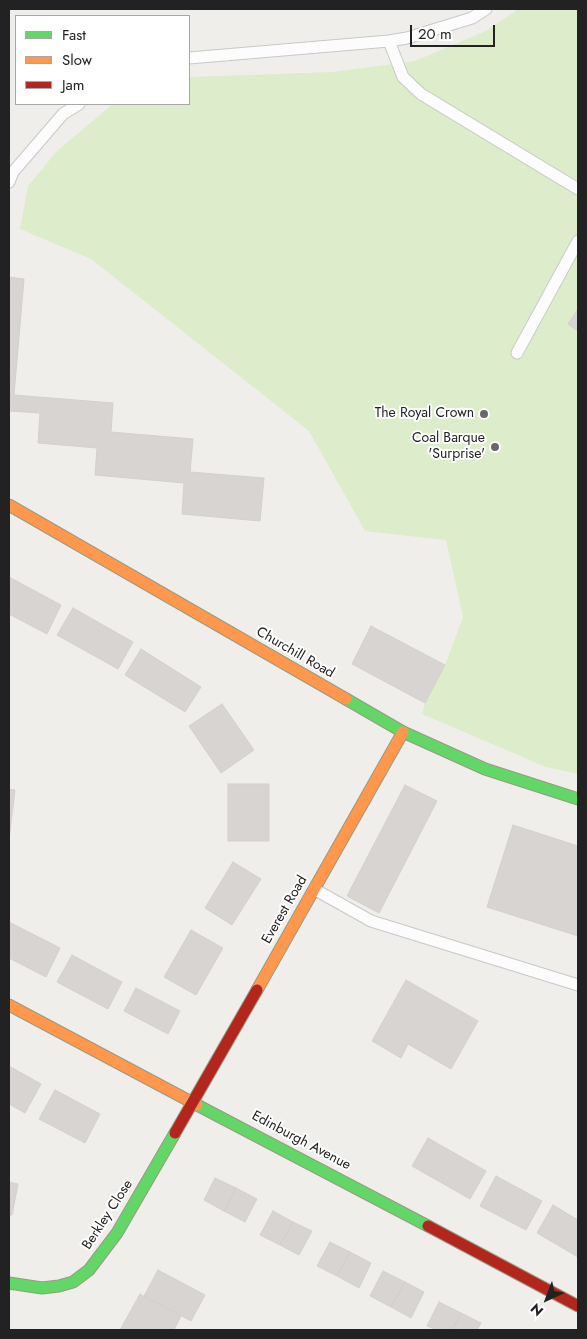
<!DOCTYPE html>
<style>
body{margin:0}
#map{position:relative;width:587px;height:1339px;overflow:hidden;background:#f0eeeb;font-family:Jost,sans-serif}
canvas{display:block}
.frame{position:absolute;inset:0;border:10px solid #222;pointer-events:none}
.legend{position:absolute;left:15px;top:15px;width:175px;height:90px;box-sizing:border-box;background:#fff;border:1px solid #a7a7a7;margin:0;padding:6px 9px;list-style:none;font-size:15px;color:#222}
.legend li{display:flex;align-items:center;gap:10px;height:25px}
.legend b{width:25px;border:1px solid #a7a7a7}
.north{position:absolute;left:522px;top:1274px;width:50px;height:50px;-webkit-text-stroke:4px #fff;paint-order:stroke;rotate:223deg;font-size:14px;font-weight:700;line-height:20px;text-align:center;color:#222}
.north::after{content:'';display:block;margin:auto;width:18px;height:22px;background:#222;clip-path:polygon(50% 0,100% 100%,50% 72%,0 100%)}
.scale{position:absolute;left:410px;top:25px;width:85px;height:22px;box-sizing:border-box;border:2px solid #222;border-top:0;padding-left:6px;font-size:15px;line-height:18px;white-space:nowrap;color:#222;-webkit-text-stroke:4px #fff;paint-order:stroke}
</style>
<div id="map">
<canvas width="587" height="1339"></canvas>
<div class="frame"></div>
<ul class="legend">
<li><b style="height:6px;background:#63d668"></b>Fast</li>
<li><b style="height:6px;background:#ff974d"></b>Slow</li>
<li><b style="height:6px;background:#b3261e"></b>Jam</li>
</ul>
<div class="north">N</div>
<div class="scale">20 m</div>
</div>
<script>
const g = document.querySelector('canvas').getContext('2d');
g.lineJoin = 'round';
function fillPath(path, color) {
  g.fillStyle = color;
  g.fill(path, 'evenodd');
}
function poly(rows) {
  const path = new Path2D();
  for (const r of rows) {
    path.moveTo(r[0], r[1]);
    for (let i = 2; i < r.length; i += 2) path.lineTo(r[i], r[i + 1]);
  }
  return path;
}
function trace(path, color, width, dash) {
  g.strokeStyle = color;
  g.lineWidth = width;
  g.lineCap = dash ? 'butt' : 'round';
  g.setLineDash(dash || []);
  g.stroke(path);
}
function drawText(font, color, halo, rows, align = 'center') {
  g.font = font + ' Jost,sans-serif';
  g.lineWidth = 4;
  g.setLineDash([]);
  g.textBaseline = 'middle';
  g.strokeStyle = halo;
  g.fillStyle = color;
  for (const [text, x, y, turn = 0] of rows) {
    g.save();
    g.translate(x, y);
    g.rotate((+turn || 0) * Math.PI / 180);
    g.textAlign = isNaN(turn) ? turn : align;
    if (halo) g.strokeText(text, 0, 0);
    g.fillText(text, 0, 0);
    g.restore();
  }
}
fillPath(poly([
 [518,9,578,9,578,774,546,767,422,714,425,703,445,665,463,617,446,540,365,531,309,431,91,259,20,229,28,186,57,151,113,104,189,104,189,77,333,72,415,61,488,30]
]), '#ddeccb');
const building = poly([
 [9,277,24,279,14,395,113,403,111,432,193,439,190,472,264,478,260,521,182,514,184,483,95,475,97,448,38,443,40,413,9,411,9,277],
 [578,309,578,331,568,324,578,309],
 [9,577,61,605,47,634,9,614,9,577],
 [73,608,133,642,118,669,57,635,73,608],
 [371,626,445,665,425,703,352,664,371,626],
 [141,649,201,687,185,712,125,675,141,649],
 [222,704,254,750,221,773,189,726,222,704],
 [228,784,269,784,269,841,228,841,228,784],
 [405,785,437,801,379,913,347,896,405,785],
 [9,789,15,790,9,841,9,789],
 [513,825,578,846,578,936,487,907,513,825],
 [233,862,261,879,232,925,205,908,233,862],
 [9,922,60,948,46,977,9,958,9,922],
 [191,930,223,948,196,995,164,977,191,930],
 [72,955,122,982,108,1009,57,982,72,955],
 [406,980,478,1021,451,1069,408,1044,401,1058,372,1041,406,980],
 [136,988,180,1011,168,1034,124,1011,136,988],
 [9,1066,41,1084,25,1113,9,1104,9,1066],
 [55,1090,100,1114,85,1143,39,1119,55,1090],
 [428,1138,486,1171,470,1199,412,1166,428,1138],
 [496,1176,542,1201,526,1230,480,1206,496,1176],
 [215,1178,236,1188,224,1211,204,1200,215,1178],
 [9,1182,18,1184,12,1215,9,1215,9,1182],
 [236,1188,257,1199,245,1222,224,1211,236,1188],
 [553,1205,578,1220,578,1257,537,1233,553,1205],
 [273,1211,293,1222,280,1245,260,1235,273,1211],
 [293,1222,312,1231,299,1255,280,1245,293,1222],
 [330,1242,350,1252,337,1276,317,1266,330,1242],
 [350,1252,371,1263,359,1288,337,1276,350,1252],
 [158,1270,205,1295,191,1321,144,1296,158,1270],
 [383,1271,405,1282,391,1307,370,1296,383,1271],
 [405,1282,424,1292,411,1318,391,1307,405,1282],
 [140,1294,181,1316,174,1330,120,1330,140,1294],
 [439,1302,461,1313,452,1330,437,1330,427,1326,439,1302],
 [461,1313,481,1323,477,1330,452,1330,461,1313]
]);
fillPath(building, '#d7d4d2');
trace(building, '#d3d0cc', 1);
const lane = poly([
 [389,41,403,77,421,94,578,189],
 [189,58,389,41,407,38,472,18,486,9],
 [9,182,13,172,63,114,79,104],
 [517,353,578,241],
 [314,889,371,921,578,985]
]);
const fast = poly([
 [346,699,403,732,485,769,578,799],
 [197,1105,428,1226],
 [9,1283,42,1288,59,1286,73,1282,89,1270,117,1233,175,1133]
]);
const slow = poly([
 [9,505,346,699],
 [257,990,403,732],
 [9,1005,197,1105]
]);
const jam = poly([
 [175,1133,257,990],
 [428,1226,578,1306]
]);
trace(lane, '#c9c8c7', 13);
trace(fast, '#999a82', 13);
trace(slow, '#999a82', 13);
trace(jam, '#999a82', 13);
trace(lane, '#fdfcfc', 11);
trace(fast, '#63d668', 11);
trace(slow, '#ff974d', 11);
trace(jam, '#b3261e', 11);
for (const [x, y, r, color] of [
 [484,414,5,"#6a6968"],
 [495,447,5,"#6a6968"]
]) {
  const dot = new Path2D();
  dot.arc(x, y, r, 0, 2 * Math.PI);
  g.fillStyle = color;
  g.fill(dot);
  trace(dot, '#fff', 2);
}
drawText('14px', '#222', '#fff', [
 ["The Royal Crown",474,414],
 ["Coal Barque",485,439],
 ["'Surprise'",485,455]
], 'right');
drawText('14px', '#222', '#fff', [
 ["Churchill Road",295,653,30],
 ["Everest Road",285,910,-60],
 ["Edinburgh Avenue",301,1141,28],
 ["Berkley Close",108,1215,-57]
]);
</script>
